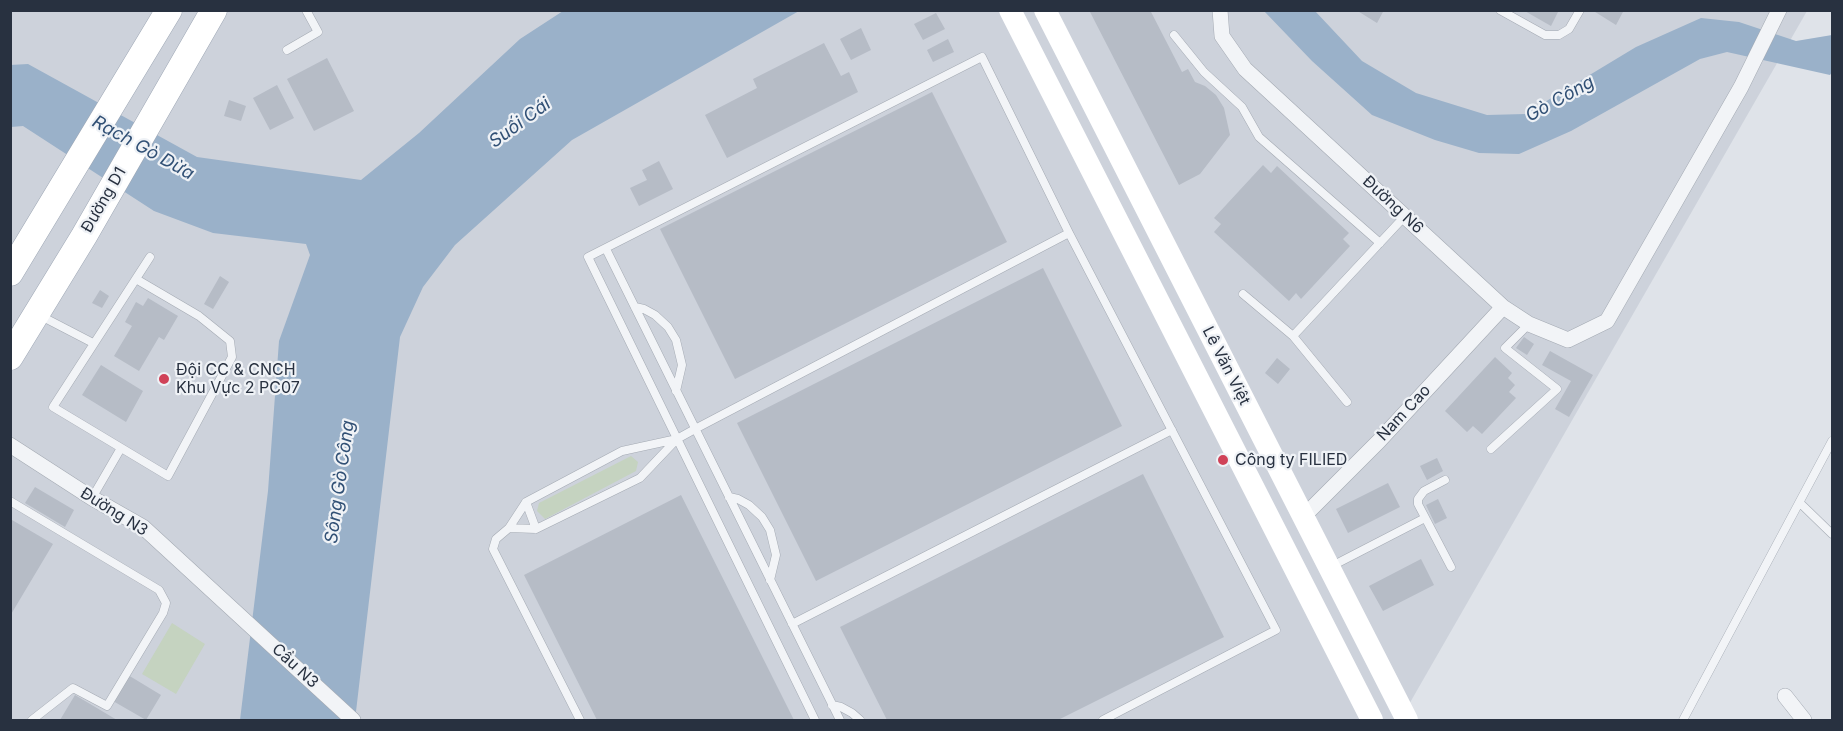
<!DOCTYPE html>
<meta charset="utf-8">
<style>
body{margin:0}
#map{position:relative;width:1843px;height:731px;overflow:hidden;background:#dfe3e9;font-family:Inter,sans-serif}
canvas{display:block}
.frame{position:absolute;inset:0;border:12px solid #283140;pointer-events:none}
</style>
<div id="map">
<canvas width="1843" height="731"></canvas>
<div class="frame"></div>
</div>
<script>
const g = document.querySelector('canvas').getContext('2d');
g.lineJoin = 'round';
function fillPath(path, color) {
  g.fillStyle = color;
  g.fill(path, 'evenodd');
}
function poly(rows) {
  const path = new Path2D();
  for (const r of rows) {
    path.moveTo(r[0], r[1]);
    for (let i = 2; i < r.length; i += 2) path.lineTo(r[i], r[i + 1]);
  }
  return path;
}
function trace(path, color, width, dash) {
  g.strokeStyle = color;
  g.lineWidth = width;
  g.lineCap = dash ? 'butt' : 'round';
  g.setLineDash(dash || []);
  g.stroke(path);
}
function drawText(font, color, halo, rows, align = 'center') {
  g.font = font + ' Inter,sans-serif';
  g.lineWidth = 4.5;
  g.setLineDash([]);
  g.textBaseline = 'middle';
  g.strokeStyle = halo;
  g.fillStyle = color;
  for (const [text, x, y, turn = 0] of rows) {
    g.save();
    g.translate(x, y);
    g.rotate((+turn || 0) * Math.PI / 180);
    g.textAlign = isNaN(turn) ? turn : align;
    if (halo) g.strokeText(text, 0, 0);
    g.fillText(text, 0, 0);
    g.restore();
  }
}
fillPath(poly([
 [10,11,1807,11,1400,720,11,720]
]), '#cdd2db');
fillPath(poly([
 [631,456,638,462,636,471,545,519,537,511,539,503],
 [172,623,205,644,176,694,142,674]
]), '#c5d3c0');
fillPath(poly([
 [563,11,799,11,572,140,455,245,423,287,400,337,355,720,240,720,268,491,279,341,310,255,306,244,213,233,154,211,23,126,11,127,10,65,28,64,197,157,361,180,419,133,520,39],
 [1264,11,1315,11,1362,61,1416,93,1487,115,1525,114,1636,47,1701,18,1739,22,1796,41,1832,35,1832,72,1830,75,1727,52,1700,59,1571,131,1519,154,1479,153,1435,140,1372,115,1312,61]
]), '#9ab1c9');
fillPath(poly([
 [1089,10,1150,10,1182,72,1188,69,1195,82,1205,86,1216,95,1224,108,1230,135,1200,174,1179,185],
 [1356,10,1384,10,1377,23],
 [1523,10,1559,10,1551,26],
 [1592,10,1624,10,1616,25],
 [936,13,945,29,923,40,914,24],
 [861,28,871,50,851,60,840,39],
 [948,39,954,52,933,62,927,50],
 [824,43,841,76,849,72,858,92,727,158,705,115,757,88,753,79],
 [327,58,354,111,314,131,287,79],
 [277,85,294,118,270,130,253,98],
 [932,92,1007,242,735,379,660,229],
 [229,100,246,106,241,121,224,116],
 [659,161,673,189,639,206,630,188,647,180,642,170],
 [1263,165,1271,173,1277,166,1349,233,1343,239,1350,246,1301,299,1296,293,1289,301,1214,232,1221,224,1214,218],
 [1043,268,1122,426,816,581,737,423],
 [220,276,229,282,213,309,204,304],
 [100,290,109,296,102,308,92,303],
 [148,298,178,316,164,340,159,337,139,371,114,356,132,326,125,322,136,302,143,306],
 [1524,337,1534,344,1527,355,1516,348],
 [1550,351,1593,375,1569,417,1555,409,1571,381,1542,365],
 [1495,357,1512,373,1508,378,1515,385,1509,392,1516,398,1482,434,1473,426,1467,432,1445,411],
 [1277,358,1290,369,1278,384,1265,373],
 [101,365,143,391,126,422,82,395],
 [1437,458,1443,471,1427,480,1420,466],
 [1143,474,1224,637,1058,720,887,720,840,627],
 [1388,483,1400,507,1348,533,1336,509],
 [35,487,74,510,65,527,25,503],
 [681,495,794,720,597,720,524,575],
 [1438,499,1447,518,1435,524,1426,505],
 [12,520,53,544,10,616,10,522],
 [1421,559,1434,585,1383,611,1369,586],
 [128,675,161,695,146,720,113,701],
 [75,695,117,720,60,720]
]), '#b6bcc6');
const service = poly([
 [1500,10,1545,35,1559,35,1569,29,1580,10],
 [1174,35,1204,72,1242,107,1259,137,1380,243],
 [287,50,318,32,306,10],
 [606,249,840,720],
 [136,279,199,316,230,341,232,357,168,476,53,407,150,257],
 [1243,294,1293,336,1347,402],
 [635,307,644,309,655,315,668,327,676,340,682,365,676,391],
 [39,315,93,343],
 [1293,336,1405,216],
 [1491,449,1557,389,1505,348,1529,324],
 [1445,480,1424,491,1418,499,1418,504,1451,567],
 [729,497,738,499,749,505,762,517,770,530,776,555,770,580],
 [92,498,121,448],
 [10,501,159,590,166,603,163,613,107,706,73,688,32,720],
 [526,502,536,529],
 [1800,503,1832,534],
 [509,528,536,529,640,478,677,439,695,429,1069,233],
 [1330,567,1425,518],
 [792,624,1172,430],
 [832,705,841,707,852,713,860,720],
 [580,720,493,549,496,539,509,528,526,502,622,451,677,439],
 [815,720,588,257,982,57,1069,233,1276,630,1103,720],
 [1683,720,1832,441]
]);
const minor = poly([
 [1220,10,1222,36,1245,69,1503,307,1529,324,1568,340,1607,321,1741,87,1779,10],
 [10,445,92,498,143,527,353,720],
 [1303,517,1379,441,1503,307],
 [1785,696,1804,720]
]);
const primary = poly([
 [10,273,169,10],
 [10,357,84,236,214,10]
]);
trace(service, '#a4aab3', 9);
trace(minor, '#a4aab3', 16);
trace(primary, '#9ea7b5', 27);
trace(service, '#f2f4f7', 8);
trace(minor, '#f2f4f7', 15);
trace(poly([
 [1010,10,1372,720],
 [1045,10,1407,720]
]), '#fff', 22);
trace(primary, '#fff', 26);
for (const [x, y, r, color] of [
 [164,379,6,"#d04258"],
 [1223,460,6,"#d04258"]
]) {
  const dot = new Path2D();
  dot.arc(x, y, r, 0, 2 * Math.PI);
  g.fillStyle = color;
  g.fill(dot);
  trace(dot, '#eff2f6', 2);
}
drawText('16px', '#283140', '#eff2f6', [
 ["Đường D1",104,200,-60],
 ["Đường N6",1393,205,43],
 ["Lê Văn Việt",1226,366,63],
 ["Nam Cao",1404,413,-47],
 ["Đường N3",114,512,32],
 ["Cầu N3",295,666,43]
]);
drawText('16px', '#283140', '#eff2f6', [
 ["Đội CC & CNCH",176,370],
 ["Khu Vực 2 PC07",176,388],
 ["Công ty FILIED",1235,460]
], 'left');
drawText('italic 18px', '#315075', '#eff2f6', [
 ["Gò Công",1560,99,-29],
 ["Suối Cái",520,123,-36],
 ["Rạch Gò Dừa",143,148,29],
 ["Sông Gò Công",340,482,-82]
]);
</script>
